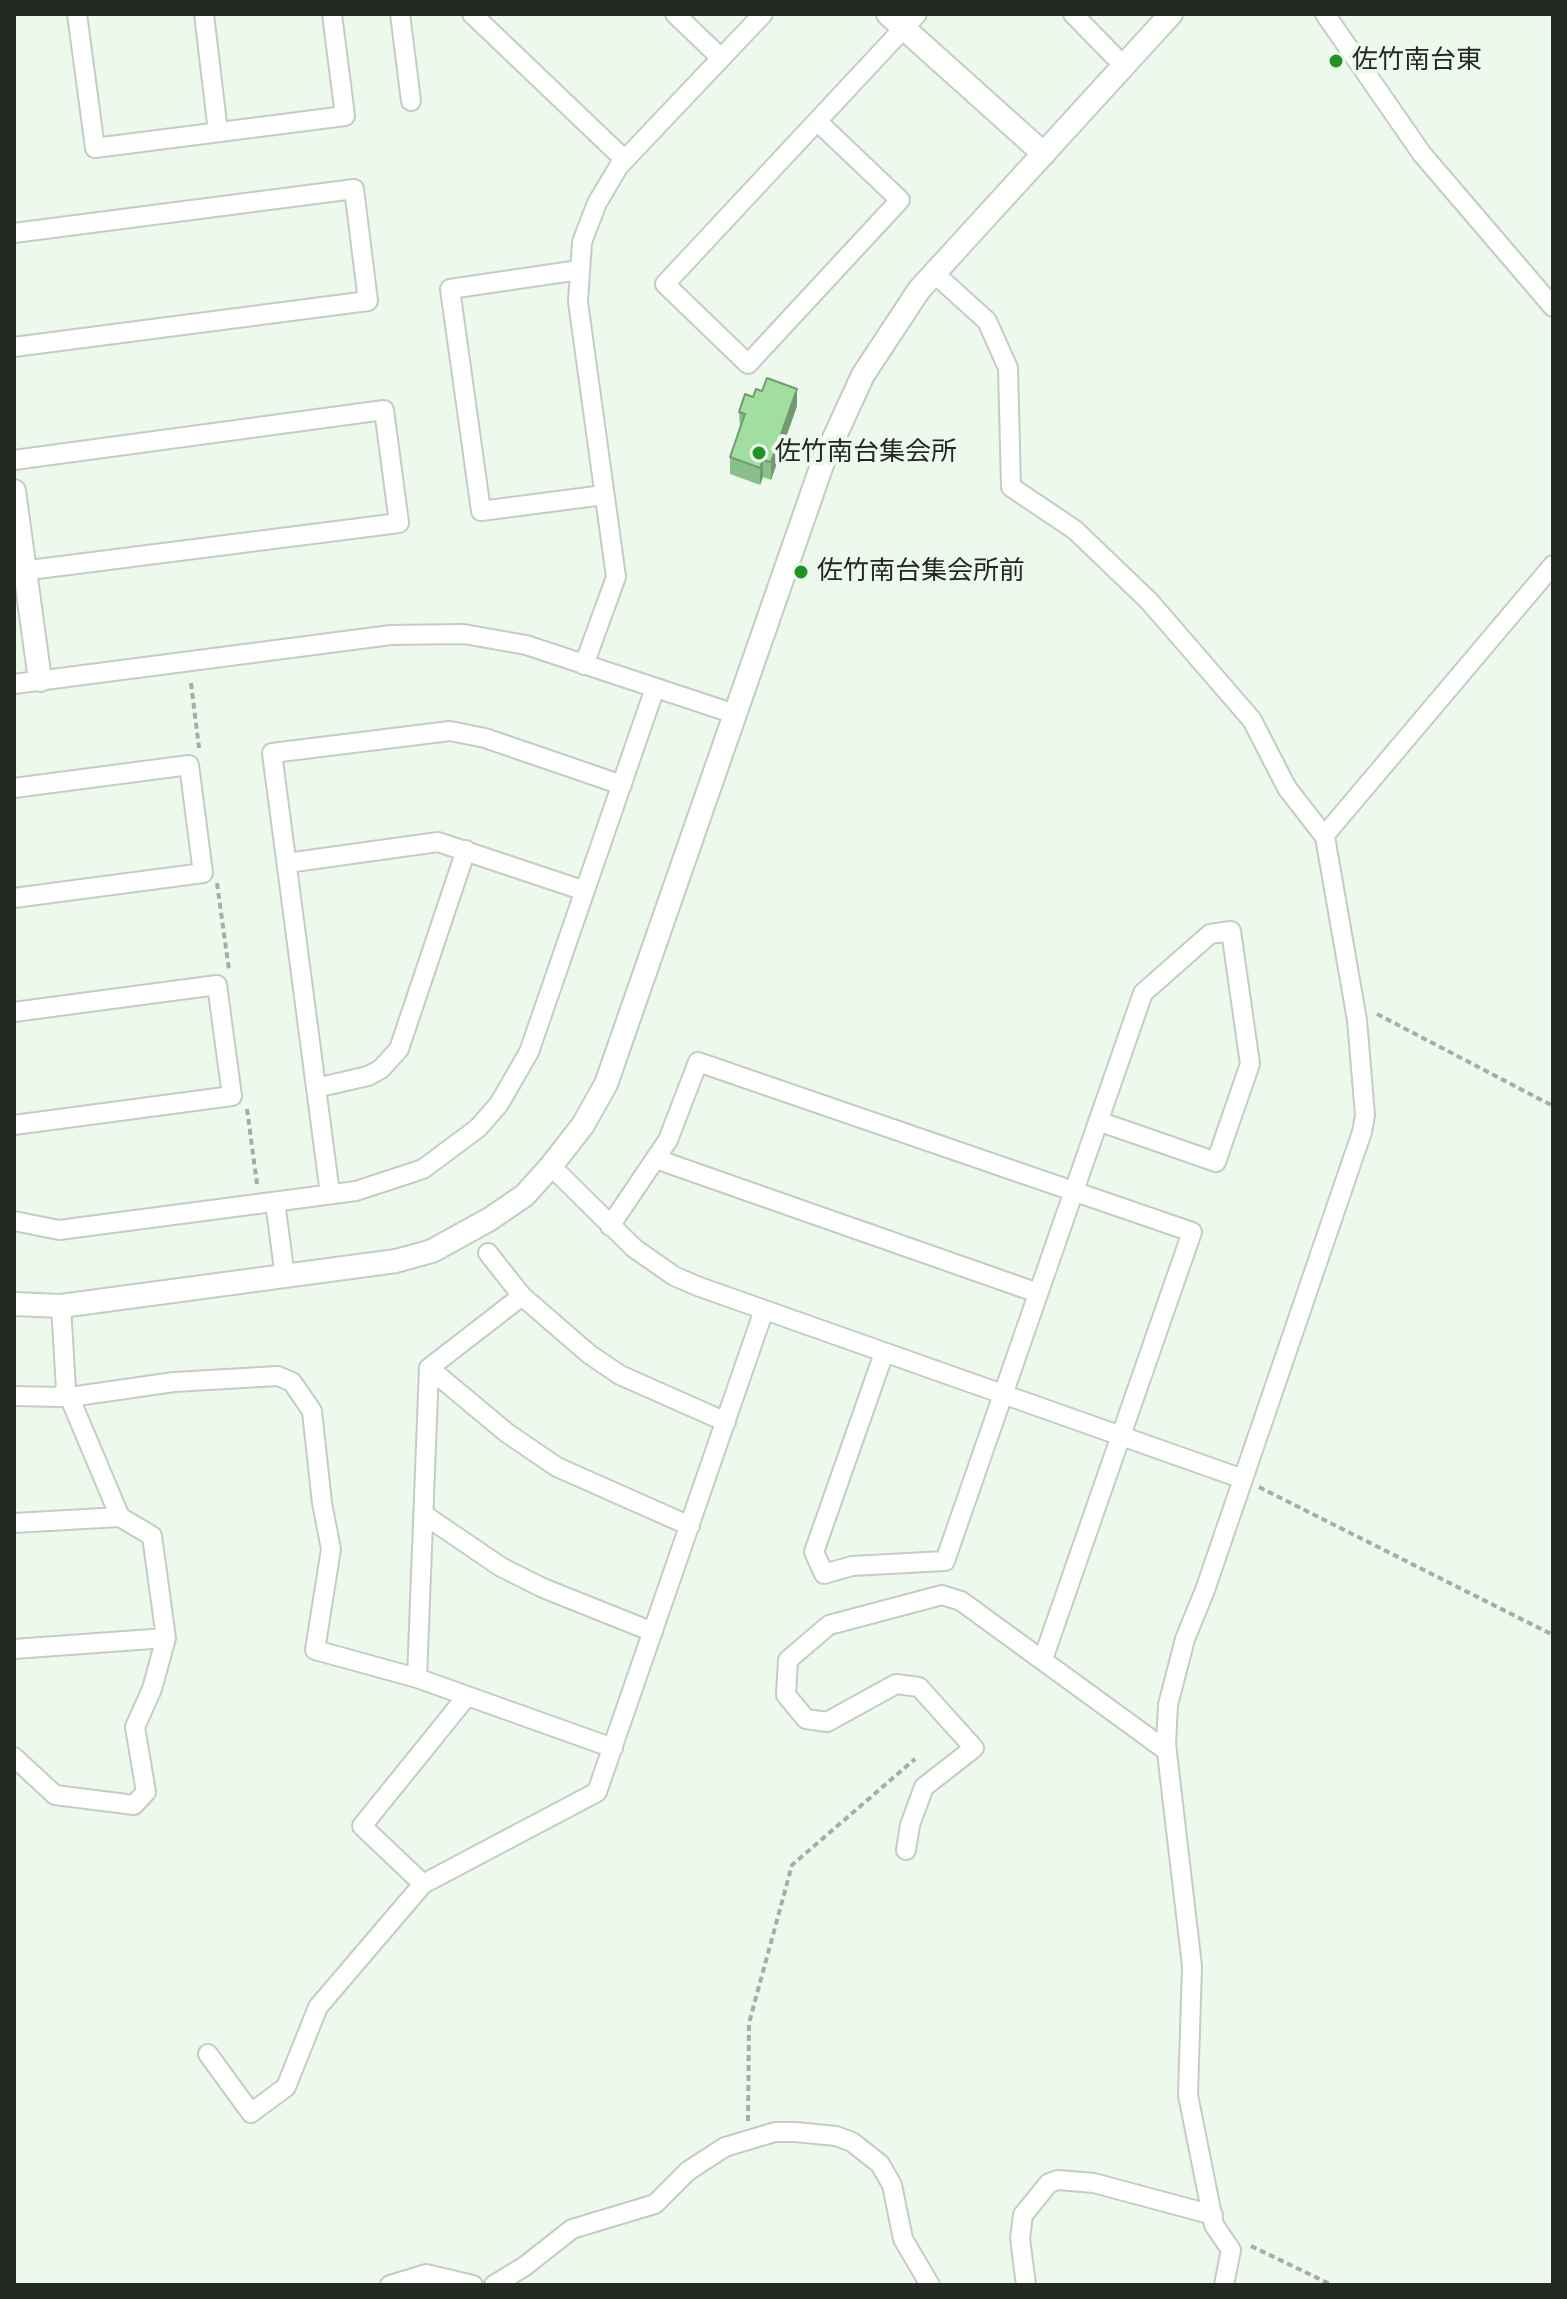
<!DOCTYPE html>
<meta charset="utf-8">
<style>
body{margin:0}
#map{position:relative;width:1567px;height:2299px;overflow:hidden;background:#eef9ed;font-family:"Fira Sans",sans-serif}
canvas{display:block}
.frame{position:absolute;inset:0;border:16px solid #242823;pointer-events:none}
</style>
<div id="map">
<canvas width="1567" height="2299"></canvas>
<div class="frame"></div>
</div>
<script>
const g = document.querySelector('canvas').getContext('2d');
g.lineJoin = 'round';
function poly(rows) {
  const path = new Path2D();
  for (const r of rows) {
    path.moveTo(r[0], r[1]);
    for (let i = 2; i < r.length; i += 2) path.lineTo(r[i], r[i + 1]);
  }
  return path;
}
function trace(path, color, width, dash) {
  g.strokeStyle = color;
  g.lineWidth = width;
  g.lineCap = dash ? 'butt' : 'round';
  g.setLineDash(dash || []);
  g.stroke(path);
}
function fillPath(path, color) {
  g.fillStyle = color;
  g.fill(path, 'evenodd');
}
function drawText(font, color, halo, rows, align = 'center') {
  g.font = font + ' "Fira Sans","Noto Sans JP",sans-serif';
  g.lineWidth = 8;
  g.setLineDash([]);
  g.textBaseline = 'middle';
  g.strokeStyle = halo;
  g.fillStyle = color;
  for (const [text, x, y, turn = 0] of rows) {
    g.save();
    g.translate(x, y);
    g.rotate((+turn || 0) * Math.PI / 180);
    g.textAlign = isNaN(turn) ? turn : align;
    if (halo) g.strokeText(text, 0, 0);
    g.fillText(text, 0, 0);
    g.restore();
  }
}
const minor = poly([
 [77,14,95,148,345,116,332,14],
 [204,14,218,132],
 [400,14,411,101],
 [472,14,625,160],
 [675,14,721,58],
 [1073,14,1114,56],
 [1325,14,1422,154,1553,307],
 [817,121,900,200,748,364,665,284,917,14],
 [14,233,354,189,368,301,14,347],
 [579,270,450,289,481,511,604,495],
 [934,273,987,321,1008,368,1011,487,1075,530,1149,601,1252,720,1287,788,1325,837,1357,1020,1365,1115,1362,1132,1205,1590,1185,1639,1168,1705,1166,1744,1192,1966,1188,2095,1214,2225,1231,2250,1224,2285],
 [14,460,384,410,399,523,14,572],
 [584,665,616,577,578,302,582,242,597,203,619,166,763,14],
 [14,684,391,635,464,634,526,645,735,714],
 [14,788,189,765,203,873,14,898],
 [1324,836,1553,565],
 [287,863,438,842,585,891],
 [14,1012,217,985,232,1096,14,1125],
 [316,1088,368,1076,381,1069,399,1049,466,850],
 [656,1159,1038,1293],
 [551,1166,634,1248,674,1276,697,1286,1243,1479],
 [330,1194,272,753,450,731,485,738,622,785],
 [275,1202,285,1277],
 [14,1221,59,1230,356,1191,423,1169,478,1128,499,1104,529,1052,655,688],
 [610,1226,668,1140,698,1062,1192,1232,1043,1659],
 [488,1253,522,1296,589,1354,620,1375,726,1422],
 [884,1353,814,1552,824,1574,852,1566,945,1561,1143,993,1210,934,1231,931,1250,1064,1216,1162,1098,1121],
 [429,1368,507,1433,557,1467,690,1526],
 [66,1389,120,1517],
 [14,1396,60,1397,66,1389,61,1306],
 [70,1397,174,1382,278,1376,292,1382,312,1411,322,1503,331,1549,315,1650,417,1678,613,1748],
 [423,1514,501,1567,543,1588,653,1632],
 [14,1523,120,1517,152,1536,166,1638,152,1689,135,1727,146,1792,134,1805,55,1795,14,1757],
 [14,1649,166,1638],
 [417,1678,429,1368,522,1296],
 [906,1850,910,1825,924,1787,974,1748,919,1687,896,1684,827,1722,806,1719,786,1695,788,1660,829,1625,942,1595,961,1601,1167,1751],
 [423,1884,362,1826,467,1696],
 [208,2054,251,2113,286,2087,318,2007,423,1884,597,1792,764,1310],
 [390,2285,426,2274,473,2285],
 [494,2285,525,2266,572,2229,655,2204,688,2171,725,2147,775,2132,795,2132,836,2136,852,2142,880,2164,892,2185,903,2239,930,2285],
 [1026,2285,1020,2238,1023,2215,1049,2183,1058,2180,1094,2183,1213,2215]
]);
const tertiary = poly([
 [888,14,1044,154],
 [14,491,40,680],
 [14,1304,61,1306,396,1261,432,1251,490,1219,525,1195,551,1166,583,1125,606,1084,823,462,863,375,919,290,1171,14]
]);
trace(minor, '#c3cec2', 22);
trace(tertiary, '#c3cec2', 26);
trace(poly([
 [191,683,199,748],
 [217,883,229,970],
 [1377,1014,1553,1106],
 [247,1109,257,1184],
 [1259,1487,1553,1635],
 [748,2121,749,2023,792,1865,915,1759],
 [1251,2246,1332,2285]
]), '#a5ada4', 4, [6, 4]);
trace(minor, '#fff', 18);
trace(tertiary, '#fff', 22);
fillPath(poly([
 [753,397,797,406,771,480,763,477,760,485,730,474,730,457,740,429,739,412]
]), '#8bbf89');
fillPath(poly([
 [797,389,797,406,771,480,771,462],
 [763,460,763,477,760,485,760,468]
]), '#719b6f');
const building = poly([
 [767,378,797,389,771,462,763,460,760,468,730,457,745,414,739,412,745,394,753,397,756,389,762,391,767,378]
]);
fillPath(building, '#a2de9f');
trace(building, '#719b6f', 2);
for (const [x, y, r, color] of [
 [1336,61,8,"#1d9423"],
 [759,453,8,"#1d9423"],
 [801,572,8,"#1d9423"]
]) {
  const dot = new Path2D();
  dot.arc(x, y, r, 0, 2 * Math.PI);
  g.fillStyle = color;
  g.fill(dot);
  trace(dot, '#eef9ed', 3);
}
drawText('26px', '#242823', '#eef9ed', [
 ["佐竹南台東",1352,61],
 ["佐竹南台集会所",775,453],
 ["佐竹南台集会所前",817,572]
], 'left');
</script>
